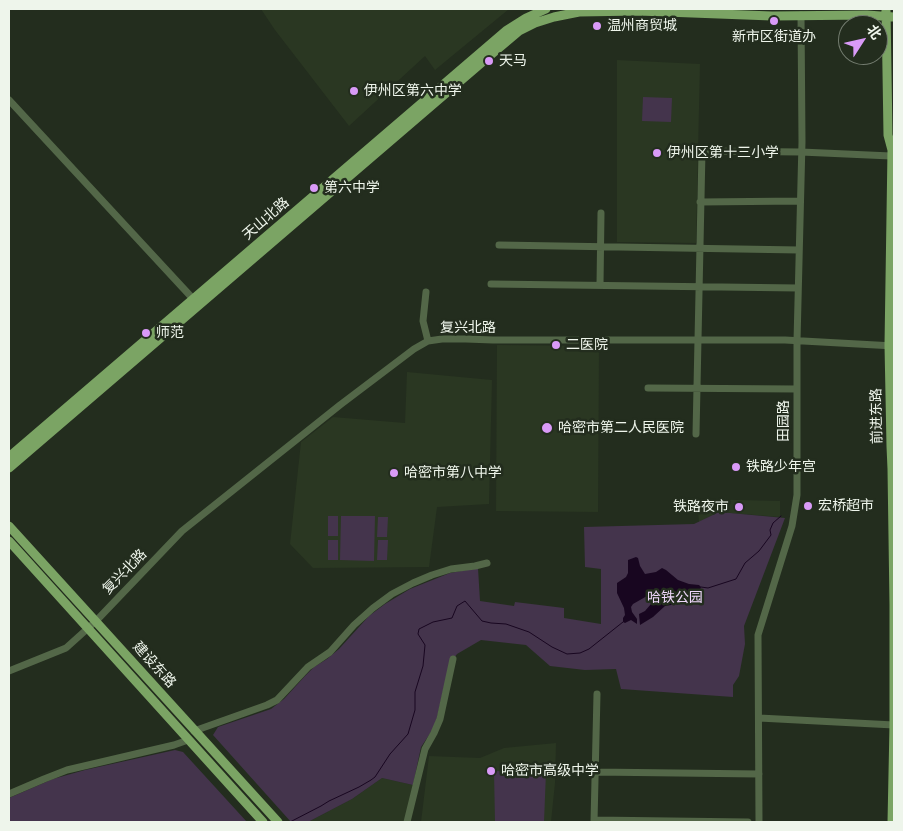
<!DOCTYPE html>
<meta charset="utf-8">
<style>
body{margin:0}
#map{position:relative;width:903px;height:831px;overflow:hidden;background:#232d1e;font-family:Manrope,"Noto Sans SC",sans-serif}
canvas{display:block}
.frame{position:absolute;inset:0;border:10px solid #eef5eb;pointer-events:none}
.north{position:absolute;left:838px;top:15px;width:50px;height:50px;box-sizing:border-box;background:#232d1e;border:1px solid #747d70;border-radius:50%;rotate:55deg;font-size:14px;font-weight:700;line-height:20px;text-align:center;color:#eef5eb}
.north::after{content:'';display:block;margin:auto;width:18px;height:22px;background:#d99af7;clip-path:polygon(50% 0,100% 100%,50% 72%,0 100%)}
</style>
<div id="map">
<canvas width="903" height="831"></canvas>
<div class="frame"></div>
<div class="north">北</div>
</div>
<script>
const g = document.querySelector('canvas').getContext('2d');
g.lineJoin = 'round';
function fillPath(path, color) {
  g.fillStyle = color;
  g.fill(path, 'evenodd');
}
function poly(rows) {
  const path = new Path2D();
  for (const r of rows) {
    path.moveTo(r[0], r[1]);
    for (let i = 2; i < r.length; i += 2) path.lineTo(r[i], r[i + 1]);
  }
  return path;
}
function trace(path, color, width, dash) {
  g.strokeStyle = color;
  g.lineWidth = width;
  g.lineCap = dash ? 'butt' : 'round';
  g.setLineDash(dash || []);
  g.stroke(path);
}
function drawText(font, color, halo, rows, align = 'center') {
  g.font = font + ' Manrope,"Noto Sans SC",sans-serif';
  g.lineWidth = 5;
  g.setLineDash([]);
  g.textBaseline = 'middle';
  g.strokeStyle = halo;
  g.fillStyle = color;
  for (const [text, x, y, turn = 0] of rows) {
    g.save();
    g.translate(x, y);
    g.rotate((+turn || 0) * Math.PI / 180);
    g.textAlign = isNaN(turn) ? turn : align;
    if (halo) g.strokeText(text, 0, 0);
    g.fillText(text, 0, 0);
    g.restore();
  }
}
fillPath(poly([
 [261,9,509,9,435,70,425,56,349,126,275,30],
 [617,60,700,64,696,243,617,242],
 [497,345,599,346,598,512,496,511],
 [407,372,492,380,489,504,437,507,429,567,313,568,290,544,301,442,333,417,405,423],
 [697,499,780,501,780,517,719,512,699,522],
 [556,743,555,783,551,822,421,822,429,756,480,758,504,748],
 [382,778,413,785,405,822,308,822,352,799]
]), '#2a3722');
fillPath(poly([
 [643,97,672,98,671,122,642,121],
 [719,512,785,518,744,626,745,644,739,676,733,685,733,697,621,689,616,669,585,670,550,666,526,645,481,640,457,654,449,665,437,718,433,729,421,747,413,785,382,778,352,799,308,822,291,822,213,735,218,727,271,709,284,699,305,676,314,667,327,659,339,649,369,616,385,604,410,589,450,573,478,568,480,601,514,606,515,602,564,608,564,618,601,624,601,569,585,567,584,527,694,524],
 [328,516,338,516,338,536,328,536],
 [341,516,375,516,374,561,340,560],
 [378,517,388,517,387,537,377,537],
 [328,540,338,540,338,560,328,560],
 [378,540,388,540,387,560,377,560],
 [175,750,183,752,247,822,9,822,9,798,53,779,85,770],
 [494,771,546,772,544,822,495,822]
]), '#44344c');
fillPath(poly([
 [636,557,638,558,640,566,645,574,656,572,662,568,666,570,678,580,689,584,699,585,701,587,700,590,680,598,671,605,665,606,653,617,640,625,639,614,645,611,651,604,651,598,647,596,633,604,631,607,632,612,637,619,637,624,631,620,625,623,623,622,623,618,625,615,624,608,617,593,617,583,626,577,628,573,628,560]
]), '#180620');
trace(poly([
 [701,587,708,588,736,579,745,563,759,551,771,535,770,530,773,523,781,516],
 [290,822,321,806,329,801,359,787,371,780,375,777,390,754,408,734,415,710,415,692,423,666,425,645,418,634,419,629,433,622,452,618,457,606,465,601,482,621,491,623,506,624,529,632,552,647,567,654,580,653,589,649,623,622]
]), '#180620', 1);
trace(poly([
 [9,100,196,302],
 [700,202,800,201],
 [499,245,799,250],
 [491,284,798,288],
 [600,285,601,213],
 [426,292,423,321,428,341],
 [648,388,797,389],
 [696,434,702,151,801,152,891,156],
 [9,671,66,648,96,621,182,531,340,405,414,349,428,341,442,339,466,339,493,340,785,340,894,346],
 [759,718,894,725],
 [194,731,267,705,277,700,308,667,330,652,354,625,373,608,392,594,413,583,432,575,451,569,475,566,487,563],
 [595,772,759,774],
 [9,794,44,779,67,770,174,745,188,740],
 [594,820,748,822],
 [407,822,425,749,434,733,440,719,453,659],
 [594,822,597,694],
 [759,822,758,635,792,526,797,495,797,341,802,142,801,15]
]), '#536748', 7);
trace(poly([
 [886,9,888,135,892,150,889,345,891,446,892,469,894,605,894,725,892,822],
 [9,457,507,30,526,18,546,9],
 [9,468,487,58,519,31,535,23,554,17,579,12,639,11,772,16,867,15,894,17],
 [9,526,278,822],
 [9,541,263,822]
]), '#7ba464', 9);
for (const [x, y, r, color] of [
 [774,21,5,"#d99af7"],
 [597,26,5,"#d99af7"],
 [489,61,5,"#d99af7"],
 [354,91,5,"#d99af7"],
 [657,153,5,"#d99af7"],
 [314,188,5,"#d99af7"],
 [146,333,5,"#d99af7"],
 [556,345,5,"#d99af7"],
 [547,428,6,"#d99af7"],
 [736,467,5,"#d99af7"],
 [394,473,5,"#d99af7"],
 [808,506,5,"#d99af7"],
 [739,507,5,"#d99af7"],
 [491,771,5,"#d99af7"]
]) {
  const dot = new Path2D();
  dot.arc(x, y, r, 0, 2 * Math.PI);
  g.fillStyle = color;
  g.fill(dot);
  trace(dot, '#232d1e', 2);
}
drawText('14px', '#eef5eb', '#232d1e', [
 ["温州商贸城",607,26],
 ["新市区街道办",774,37,"center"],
 ["天马",499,61],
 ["伊州区第六中学",364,91],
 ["伊州区第十三小学",667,153],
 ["第六中学",324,188],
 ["师范",156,333],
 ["二医院",566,345],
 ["哈密市第二人民医院",558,428],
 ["铁路少年宫",746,467],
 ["哈密市第八中学",404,473],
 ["宏桥超市",818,506],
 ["铁路夜市",729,507,"right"],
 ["哈密市高级中学",501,771]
], 'left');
drawText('14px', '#eef5eb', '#232d1e', [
 ["天山北路",266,219,-41],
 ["复兴北路",468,328],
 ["前进东路",877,416,-91],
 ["田园路",784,421,-90],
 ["复兴北路",125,572,-46],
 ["建设东路",154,665,48]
]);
drawText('14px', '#eed7fa', '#232d1e', [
 ["哈铁公园",675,598]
]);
</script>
